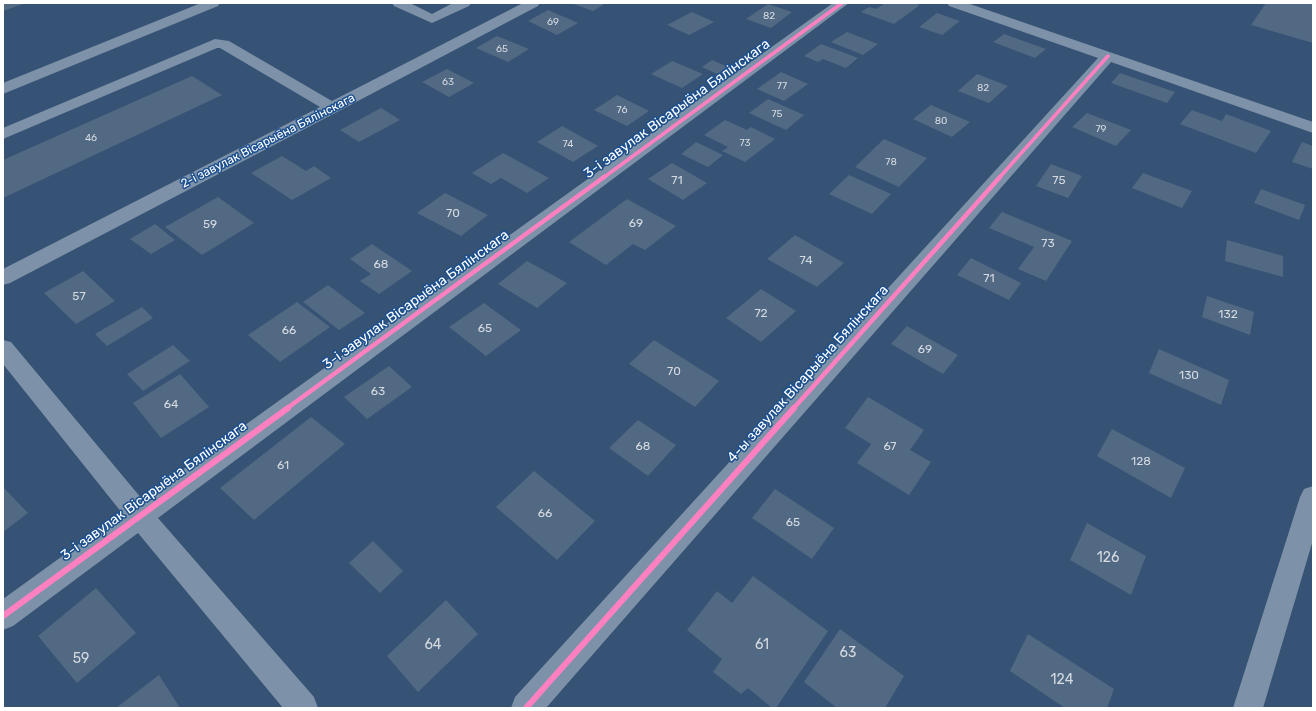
<!DOCTYPE html>
<meta charset="utf-8">
<style>
body{margin:0}
#map{position:relative;width:1316px;height:711px;overflow:hidden;background:#365274;font-family:Rubik,sans-serif}
canvas{display:block}
.frame{position:absolute;inset:0;border:4px solid #fff;pointer-events:none}
</style>
<div id="map">
<canvas width="1316" height="711"></canvas>
<div class="frame"></div>
</div>
<script>
const g = document.querySelector('canvas').getContext('2d');
g.lineJoin = 'round';
function fillPath(path, color) {
  g.fillStyle = color;
  g.fill(path, 'evenodd');
}
function poly(rows) {
  const path = new Path2D();
  for (const r of rows) {
    path.moveTo(r[0], r[1]);
    for (let i = 2; i < r.length; i += 2) path.lineTo(r[i], r[i + 1]);
  }
  return path;
}
function trace(path, color, width, dash) {
  g.strokeStyle = color;
  g.lineWidth = width;
  g.lineCap = dash ? 'butt' : 'round';
  g.setLineDash(dash || []);
  g.stroke(path);
}
function drawText(font, color, halo, rows, align = 'center') {
  g.font = font + ' Rubik,sans-serif';
  g.lineWidth = 3;
  g.setLineDash([]);
  g.textBaseline = 'middle';
  g.strokeStyle = halo;
  g.fillStyle = color;
  for (const [text, x, y, turn = 0] of rows) {
    g.save();
    g.translate(x, y);
    g.rotate((+turn || 0) * Math.PI / 180);
    g.textAlign = isNaN(turn) ? turn : align;
    if (halo) g.strokeText(text, 0, 0);
    g.fillText(text, 0, 0);
    g.restore();
  }
}
fillPath(poly([
 [3,3,26,3,3,11],
 [571,3,606,3,593,11],
 [885,3,913,3,920,5,894,24,861,12,869,7,876,9],
 [1266,3,1313,3,1313,43,1251,25],
 [768,4,792,12,771,28,746,19],
 [548,10,578,23,557,35,528,21],
 [692,12,714,22,689,35,667,25],
 [937,13,960,21,942,35,919,27],
 [847,32,878,44,863,55,831,42],
 [1004,34,1046,49,1035,58,993,42],
 [497,36,529,49,508,62,476,48],
 [821,44,858,58,846,68,823,59,818,62,804,56],
 [712,60,728,67,717,74,702,67],
 [672,61,703,74,682,88,651,74],
 [447,69,474,83,449,97,422,82],
 [781,72,808,84,784,101,757,89],
 [1120,73,1175,92,1167,103,1111,83],
 [977,74,1008,86,989,103,958,91],
 [192,76,222,95,3,198,3,160],
 [617,95,649,111,627,126,594,110],
 [768,99,804,115,786,130,749,113],
 [931,105,970,122,952,137,913,119],
 [381,108,400,120,359,142,340,130],
 [1192,110,1222,121,1226,114,1271,131,1256,153,1180,124],
 [1087,113,1131,130,1116,146,1072,127],
 [725,120,747,130,751,127,775,139,745,162,722,151,728,147,704,135],
 [562,126,598,146,573,162,537,142],
 [884,139,927,158,899,187,855,167],
 [696,142,723,155,708,167,681,154],
 [1302,142,1313,146,1313,169,1292,162],
 [503,153,549,178,527,193,501,178,491,184,472,173],
 [282,156,306,171,314,166,331,178,292,200,251,173],
 [672,163,707,183,683,200,648,179],
 [1051,164,1082,176,1068,198,1036,186],
 [1143,173,1192,191,1182,208,1132,188],
 [849,175,891,194,872,214,829,194],
 [1261,189,1305,205,1299,220,1254,203],
 [445,193,488,215,461,236,417,213],
 [218,197,254,223,202,255,165,227],
 [627,199,676,226,645,250,633,244,606,265,569,242],
 [1002,212,1072,241,1046,281,1018,269,1034,247,989,228],
 [155,224,175,240,151,254,130,239],
 [795,235,844,263,817,287,767,259],
 [1227,240,1283,256,1283,277,1225,261],
 [372,244,412,271,379,294,360,281,371,274,350,259],
 [971,258,1021,283,1009,300,957,275],
 [527,261,567,283,537,308,498,284],
 [83,271,115,301,76,324,44,293],
 [328,285,365,313,339,330,303,302],
 [761,289,796,311,761,342,726,318],
 [1207,296,1254,312,1250,335,1202,317],
 [297,302,330,327,280,362,248,335],
 [484,303,521,330,486,356,449,327],
 [142,307,153,318,107,346,95,334],
 [907,326,958,355,943,374,891,344],
 [654,340,719,381,695,407,629,364],
 [173,345,190,361,143,391,127,374],
 [1159,349,1229,380,1221,405,1149,373],
 [389,366,412,387,367,419,344,397],
 [180,374,209,407,161,438,133,403],
 [868,397,924,430,910,450,931,462,909,495,857,463,871,444,845,428],
 [311,417,345,444,254,520,220,488],
 [638,420,676,445,648,476,609,448],
 [1112,429,1185,468,1171,498,1097,456],
 [534,471,595,521,557,560,496,507],
 [3,487,28,513,3,532],
 [775,489,834,528,812,559,752,518],
 [1087,523,1146,556,1131,595,1070,560],
 [373,541,403,571,380,593,349,563],
 [753,576,828,631,776,708,772,708,748,688,741,694,713,672,722,659,687,630,717,591,732,603],
 [96,588,136,633,77,683,38,636],
 [446,600,478,634,418,692,387,656],
 [840,629,904,676,885,708,837,708,804,682],
 [1028,634,1114,689,1107,708,1065,708,1010,671],
 [159,675,180,708,116,708]
]), '#526984');
fillPath(poly([
 [201,3,220,3,218,6,3,94,3,83,201,3],
 [392,3,410,3,432,14,453,3,471,3,469,6,432,23,394,6,392,3],
 [523,3,540,3,538,6,339,111,10,283,3,285,3,269,320,107,220,48,217,48,3,139,3,128,215,39,229,41,332,101,523,3],
 [833,3,849,3,158,518,314,697,318,708,283,708,138,533,13,626,3,630,3,599,122,513,3,364,3,340,11,342,142,499,833,3],
 [947,3,967,3,1313,122,1313,133,1111,62,546,708,511,708,515,697,1098,58,949,6,947,3],
 [1313,486,1313,540,1263,708,1233,708,1300,497,1304,489,1313,486]
]), '#7d92a8');
trace(poly([
 [603,178,842,3],
 [999,178,1108,56]
]), '#ff80c0', 3.5);
trace(poly([
 [286,409,604,177],
 [793,409,1000,177]
]), '#ff80c0', 4.5);
trace(poly([
 [3,616,288,408],
 [526,708,794,408]
]), '#ff80c0', 6);
drawText('10px', '#d4dae0', null, [
 ["82",769,16],
 ["69",553,22],
 ["65",502,49],
 ["63",448,82],
 ["77",782,86],
 ["82",983,88],
 ["76",622,110],
 ["75",777,114],
 ["80",941,121],
 ["79",1101,129],
 ["46",91,138],
 ["73",745,143],
 ["74",568,144],
 ["78",891,162]
]);
drawText('12px', '#fff', '#1b4f8f', [
 ["2-і завулак Вісарыёна Бялінскага",268,141,-27]
]);
drawText('12px', '#d4dae0', null, [
 ["71",677,181],
 ["75",1059,181],
 ["70",453,214],
 ["69",636,224],
 ["59",210,225],
 ["73",1048,244],
 ["74",806,261],
 ["68",381,265],
 ["71",989,279],
 ["57",79,297],
 ["72",761,314],
 ["132",1228,315],
 ["65",485,329],
 ["66",289,331],
 ["69",925,350],
 ["70",674,372],
 ["130",1189,376],
 ["63",378,392],
 ["64",171,405],
 ["68",643,447],
 ["67",890,447],
 ["128",1141,462],
 ["61",283,466],
 ["66",545,514],
 ["65",793,523]
]);
drawText('14px', '#fff', '#1b4f8f', [
 ["3-і завулак Вісарыёна Бялінскага",677,109,-36],
 ["3-і завулак Вісарыёна Бялінскага",416,300,-36],
 ["4-ы завулак Вісарыёна Бялінскага",808,374,-48],
 ["3-і завулак Вісарыёна Бялінскага",154,491,-36]
]);
drawText('14px', '#d4dae0', null, [
 ["126",1108,558],
 ["64",433,645],
 ["61",762,645],
 ["63",848,653],
 ["59",81,659],
 ["124",1062,680]
]);
</script>
